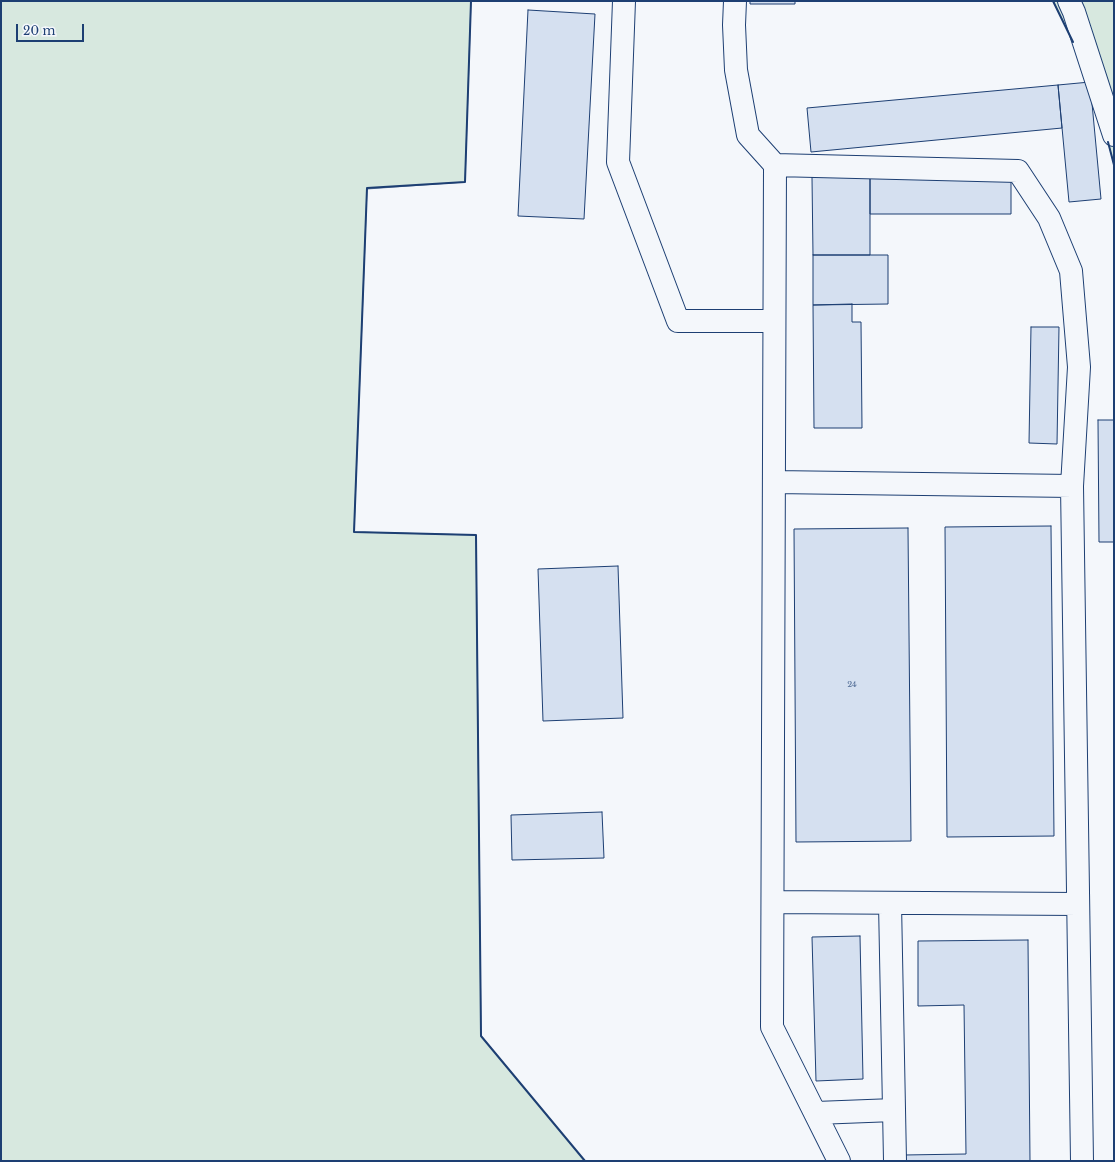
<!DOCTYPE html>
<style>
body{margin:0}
#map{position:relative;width:1115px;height:1162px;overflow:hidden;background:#f4f7fb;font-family:"Libre Baskerville",serif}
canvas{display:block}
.frame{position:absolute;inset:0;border:2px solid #1d3f73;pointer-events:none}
.scale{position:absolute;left:16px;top:24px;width:68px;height:18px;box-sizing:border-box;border:2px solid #1d3f73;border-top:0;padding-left:5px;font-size:12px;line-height:14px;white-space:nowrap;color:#1d3f73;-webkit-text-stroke:3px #f4f7fb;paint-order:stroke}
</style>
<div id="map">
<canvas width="1115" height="1162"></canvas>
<div class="frame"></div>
<div class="scale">20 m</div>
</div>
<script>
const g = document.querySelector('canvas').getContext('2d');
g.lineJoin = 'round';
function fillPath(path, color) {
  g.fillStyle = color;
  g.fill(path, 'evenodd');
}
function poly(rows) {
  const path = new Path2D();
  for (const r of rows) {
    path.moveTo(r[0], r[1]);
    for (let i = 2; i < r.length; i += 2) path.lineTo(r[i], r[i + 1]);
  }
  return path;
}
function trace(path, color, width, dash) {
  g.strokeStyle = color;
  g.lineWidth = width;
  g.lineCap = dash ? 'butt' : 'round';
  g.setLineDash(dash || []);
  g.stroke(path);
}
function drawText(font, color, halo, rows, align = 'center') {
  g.font = font + ' "Libre Baskerville",serif';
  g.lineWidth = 3;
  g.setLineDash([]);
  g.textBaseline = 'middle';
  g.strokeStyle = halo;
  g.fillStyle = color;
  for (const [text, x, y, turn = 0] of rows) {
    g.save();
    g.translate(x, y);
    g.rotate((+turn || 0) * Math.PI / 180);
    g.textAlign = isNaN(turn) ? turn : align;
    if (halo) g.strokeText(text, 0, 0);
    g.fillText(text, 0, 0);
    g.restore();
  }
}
const green = poly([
 [1,1,471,1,465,182,367,189,354,532,476,535,481,1036,585,1161,1,1161,1,1],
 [1053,1,1114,1,1114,165,1092,80,1053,1]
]);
fillPath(green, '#d7e8df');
trace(green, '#687fa3', 1);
const building = poly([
 [750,1,795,1,795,4,750,4,750,1],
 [528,10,595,14,584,219,518,216,528,10],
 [1090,82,1101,199,1069,202,1058,85,1090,82],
 [1058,85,1062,128,811,152,807,108,1058,85],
 [812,177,870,177,870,255,813,255,812,177],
 [870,177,1011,177,1011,214,870,214,870,177],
 [813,255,888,255,888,304,813,305,813,255],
 [852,304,852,322,861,322,862,428,814,428,813,305,852,304],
 [1031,327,1059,327,1057,444,1029,443,1031,327],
 [1098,420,1114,420,1114,542,1099,542,1098,420],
 [1051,526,1054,836,947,837,945,527,1051,526],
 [908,528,911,841,796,842,794,529,908,528],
 [618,566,623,718,543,721,538,569,618,566],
 [602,812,604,858,512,860,511,815,602,812],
 [860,936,863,1079,816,1081,812,937,860,936],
 [1028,940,1030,1161,904,1161,904,1155,966,1154,964,1005,918,1006,918,941,1028,940]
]);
fillPath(building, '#d5e0f0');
trace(building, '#1d3f73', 1);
const minor = poly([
 [624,1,618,162,678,321,774,321],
 [735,1,734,25,736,70,748,135,775,165,772,1027,839,1161],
 [1069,1,1074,12,1114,135],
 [775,165,1018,171,1049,218,1071,271,1079,367,1072,486,1082,1161],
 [774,482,1072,486],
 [773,902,1078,904],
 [890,903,895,1161],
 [816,1113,894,1110]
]);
trace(minor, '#1d3f73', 24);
trace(minor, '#f4f7fb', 22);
trace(poly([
 [471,1,465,182,367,188,354,532,476,535,481,1036,585,1161],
 [1053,1,1073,42],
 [1108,142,1114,165]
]), '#1d3f73', 2);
drawText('8px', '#4b6792', null, [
 ["24",852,685]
]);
</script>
